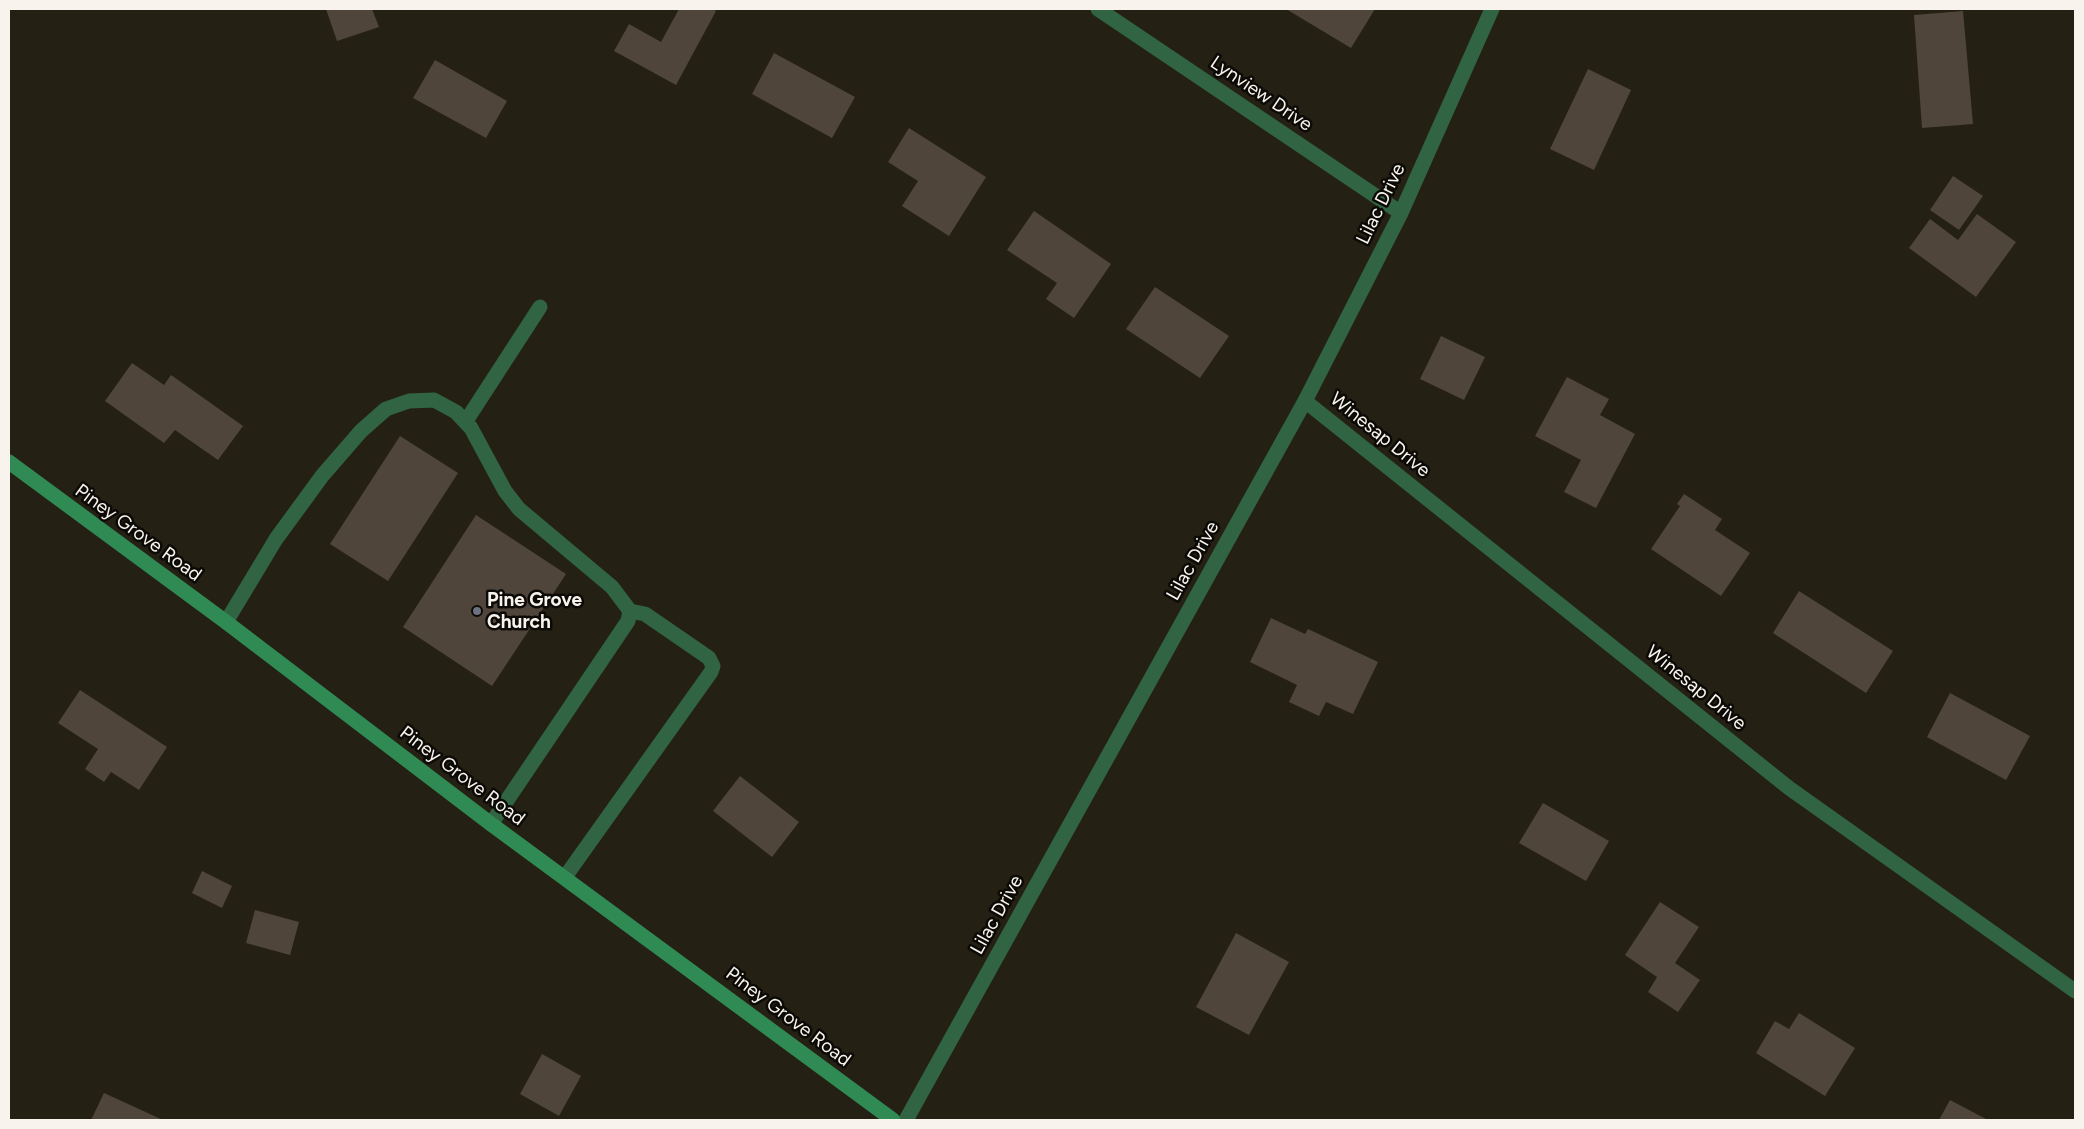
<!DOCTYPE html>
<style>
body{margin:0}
#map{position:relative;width:2084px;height:1129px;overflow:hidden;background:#252014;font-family:Figtree,sans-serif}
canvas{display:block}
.frame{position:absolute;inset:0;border:10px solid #f8f4ed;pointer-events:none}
</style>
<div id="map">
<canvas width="2084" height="1129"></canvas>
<div class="frame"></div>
</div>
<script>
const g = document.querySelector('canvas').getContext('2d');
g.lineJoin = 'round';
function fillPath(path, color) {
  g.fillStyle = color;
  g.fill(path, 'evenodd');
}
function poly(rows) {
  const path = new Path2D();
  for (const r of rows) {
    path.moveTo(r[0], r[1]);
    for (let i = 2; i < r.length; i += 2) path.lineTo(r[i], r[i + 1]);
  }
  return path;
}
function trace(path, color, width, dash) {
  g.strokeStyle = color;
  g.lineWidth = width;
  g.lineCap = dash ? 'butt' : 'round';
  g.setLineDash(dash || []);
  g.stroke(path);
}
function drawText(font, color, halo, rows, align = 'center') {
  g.font = font + ' Figtree,sans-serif';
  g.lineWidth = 5;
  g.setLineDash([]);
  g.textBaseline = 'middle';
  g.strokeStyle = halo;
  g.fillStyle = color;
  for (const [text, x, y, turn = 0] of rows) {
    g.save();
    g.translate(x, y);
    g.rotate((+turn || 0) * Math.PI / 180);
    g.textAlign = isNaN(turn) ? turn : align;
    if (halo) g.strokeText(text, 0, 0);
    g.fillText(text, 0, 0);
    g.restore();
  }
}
fillPath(poly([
 [326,9,372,9,379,27,337,41],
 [679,9,712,9,716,11,676,85,614,51,629,24,661,42],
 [1286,9,1375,9,1351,48],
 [1963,11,1973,124,1922,128,1914,15],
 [774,53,855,97,832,138,752,94],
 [435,60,507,101,486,138,413,98],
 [1588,69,1631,90,1594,170,1550,149],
 [909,128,986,177,949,236,902,206,918,181,888,162],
 [1953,176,1983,196,1959,230,1930,210],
 [1034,211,1111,264,1074,318,1046,299,1057,283,1007,250],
 [1977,214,2016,242,1976,297,1909,248,1930,219,1958,240],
 [1155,287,1229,336,1200,378,1126,329],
 [1441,336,1485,357,1464,400,1420,379],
 [132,363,164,385,171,375,243,426,218,460,175,430,164,443,105,401],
 [1567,377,1609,399,1600,415,1635,434,1596,508,1564,492,1581,460,1535,436],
 [400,436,458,473,388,581,330,544],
 [1684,494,1722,519,1715,530,1750,553,1721,596,1651,549,1680,506,1677,504],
 [476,515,566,574,492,686,403,627],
 [1799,591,1893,651,1866,693,1773,633],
 [1271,618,1305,634,1308,629,1378,662,1353,714,1326,702,1319,716,1289,702,1297,685,1250,662],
 [80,690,167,747,139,790,111,772,104,782,85,769,98,749,58,723],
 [1950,693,2030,736,2006,780,1927,737],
 [740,776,799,822,772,857,713,811],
 [1543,803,1609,841,1586,881,1519,843],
 [202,871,232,886,222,908,192,893],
 [1660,902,1699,927,1675,963,1700,980,1678,1012,1648,992,1657,977,1625,955],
 [255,910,299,922,290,955,246,943],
 [1236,933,1289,962,1249,1035,1196,1007],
 [1799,1013,1855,1048,1825,1096,1756,1053,1775,1021,1789,1029],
 [542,1054,581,1076,559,1116,520,1094],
 [104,1093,163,1120,91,1120],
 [1950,1100,1988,1120,1939,1120]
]), '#50453b');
trace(poly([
 [466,421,540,307],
 [226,622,276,539,322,476,361,431,386,409,409,401,434,400,456,412,471,428,505,491,519,509,612,587,630,611,628,621,491,824],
 [565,877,711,672,713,666,709,658,645,614,630,611]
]), '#306443', 15);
trace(poly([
 [1098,9,1401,213],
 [1305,401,1789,788,2075,991],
 [906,1120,1305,401,1401,213,1492,9]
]), '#306443', 15);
trace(poly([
 [9,462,226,622,491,824,893,1120]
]), '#308a54', 15);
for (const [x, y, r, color] of [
 [477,611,5,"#6b7280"]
]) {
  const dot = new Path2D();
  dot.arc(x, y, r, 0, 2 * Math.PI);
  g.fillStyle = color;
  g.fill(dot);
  trace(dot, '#0c0a06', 2);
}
drawText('19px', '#f8f4ed', '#0c0a06', [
 ["Lynview Drive",1261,94,34],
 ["Lilac Drive",1381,204,-64],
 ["Winesap Drive",1380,435,39],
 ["Piney Grove Road",138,533,36],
 ["Lilac Drive",1193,561,-61],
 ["Winesap Drive",1696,688,39],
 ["Piney Grove Road",462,776,37],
 ["Lilac Drive",997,915,-61],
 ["Piney Grove Road",788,1017,37]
]);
drawText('bold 19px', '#f8f4ed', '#0c0a06', [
 ["Pine Grove",487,600],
 ["Church",487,622]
], 'left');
</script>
